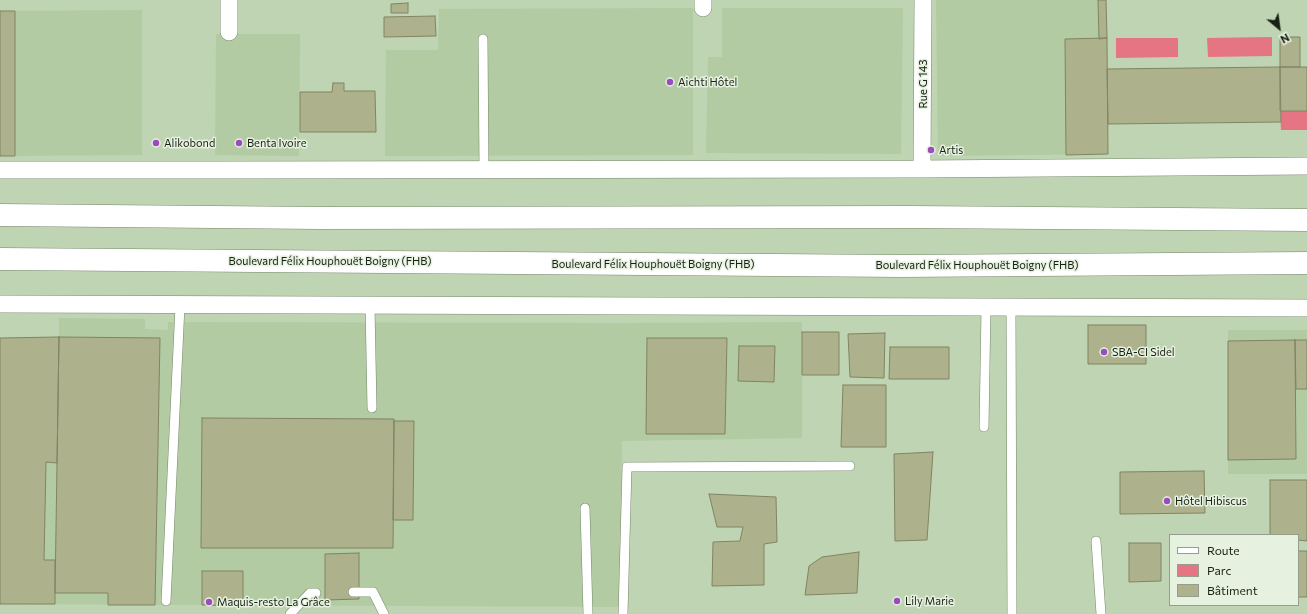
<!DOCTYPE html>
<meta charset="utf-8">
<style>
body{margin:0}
#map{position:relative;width:1307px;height:614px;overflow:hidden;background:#bfd4b2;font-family:Commissioner,sans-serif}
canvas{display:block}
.legend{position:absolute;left:1169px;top:534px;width:130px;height:72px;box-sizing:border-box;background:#e6f1e0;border:1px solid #949d8e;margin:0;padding:5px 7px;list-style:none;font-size:12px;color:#192014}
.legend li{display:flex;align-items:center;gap:8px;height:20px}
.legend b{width:20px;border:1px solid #949d8e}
.north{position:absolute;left:1259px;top:8px;width:40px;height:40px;-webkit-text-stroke:3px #e6f1e0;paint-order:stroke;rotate:151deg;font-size:11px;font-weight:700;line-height:16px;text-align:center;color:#192014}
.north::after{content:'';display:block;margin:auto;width:14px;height:18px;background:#192014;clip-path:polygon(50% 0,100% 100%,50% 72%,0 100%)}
</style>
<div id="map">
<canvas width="1307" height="614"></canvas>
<ul class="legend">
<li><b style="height:5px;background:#fff"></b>Route</li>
<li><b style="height:11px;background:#e57583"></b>Parc</li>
<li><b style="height:11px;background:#adb28d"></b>Bâtiment</li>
</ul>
<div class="north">N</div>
</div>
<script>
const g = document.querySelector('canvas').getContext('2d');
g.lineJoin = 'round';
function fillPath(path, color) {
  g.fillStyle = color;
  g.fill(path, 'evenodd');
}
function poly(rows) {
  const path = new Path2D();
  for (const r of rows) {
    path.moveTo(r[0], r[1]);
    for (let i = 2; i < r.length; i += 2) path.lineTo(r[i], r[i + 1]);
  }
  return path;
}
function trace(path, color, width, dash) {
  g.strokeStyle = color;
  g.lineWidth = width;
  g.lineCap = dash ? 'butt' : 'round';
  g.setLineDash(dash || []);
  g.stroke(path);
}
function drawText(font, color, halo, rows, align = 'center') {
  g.font = font + ' Commissioner,sans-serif';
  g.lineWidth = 3;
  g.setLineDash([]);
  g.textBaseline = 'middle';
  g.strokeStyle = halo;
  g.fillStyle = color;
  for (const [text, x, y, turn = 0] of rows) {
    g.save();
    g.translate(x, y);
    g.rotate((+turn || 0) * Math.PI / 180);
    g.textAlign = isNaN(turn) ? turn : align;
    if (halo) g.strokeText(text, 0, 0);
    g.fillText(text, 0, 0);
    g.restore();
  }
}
fillPath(poly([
 [936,0,1106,0,1108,154,938,156],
 [693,8,693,155,385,156,386,50,438,50,439,9],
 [722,8,903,8,901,154,706,153,708,57,722,57],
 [142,10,142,155,0,156,0,11],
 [216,34,300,34,299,156,215,155],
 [59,318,145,319,145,329,168,330,168,322,623,323,802,322,802,438,622,441,620,607,0,604,0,338,59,337],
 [1228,330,1307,330,1307,474,1228,474]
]), '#b2cba3');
fillPath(poly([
 [1272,37,1272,56,1208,57,1207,38],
 [1116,38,1178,38,1178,57,1116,58],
 [1280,111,1307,111,1307,130,1281,130]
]), '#e57583');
const building = poly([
 [1098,0,1106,0,1107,38,1099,39,1098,0],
 [408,3,408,13,391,13,391,4,408,3],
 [0,11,15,11,15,156,0,156,0,11],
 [435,16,436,36,384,37,384,17,435,16],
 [1280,37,1300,37,1300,67,1280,67,1280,37],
 [1107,38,1108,154,1066,155,1065,39,1107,38],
 [1280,67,1307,67,1307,111,1280,111,1280,67],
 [1280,67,1281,122,1108,124,1107,69,1280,67],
 [333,83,344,83,344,91,375,91,376,132,300,132,300,92,332,92,333,83],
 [1088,325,1146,325,1146,364,1088,364,1088,325],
 [802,332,839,332,839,375,802,375,802,332],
 [885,333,884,378,850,377,848,334,885,333],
 [59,337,57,463,46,462,44,560,55,560,55,604,0,604,0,338,59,337],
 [59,337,160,338,155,605,108,605,108,593,55,593,59,337],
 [647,338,727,338,725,434,646,434,647,338],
 [1295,340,1307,340,1307,389,1296,389,1295,340],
 [1295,340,1296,459,1228,460,1228,341,1295,340],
 [739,346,775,346,774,382,738,381,739,346],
 [890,347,949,347,949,379,889,379,890,347],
 [843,385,886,385,886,447,841,447,843,385],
 [202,418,394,419,393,548,201,548,202,418],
 [394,421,414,421,413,520,393,520,394,421],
 [933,452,927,540,895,541,894,454,933,452],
 [1204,471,1205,513,1120,514,1120,472,1204,471],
 [1270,480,1307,480,1307,541,1298,540,1298,535,1270,535,1270,480],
 [709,494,776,497,777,542,764,544,764,585,712,586,713,542,740,541,743,527,717,527,709,494],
 [1129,543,1161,543,1161,581,1129,582,1129,543],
 [1298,551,1307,551,1307,597,1298,597,1298,551],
 [859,552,857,593,805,595,809,566,822,557,859,552],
 [359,553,359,599,325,600,325,554,359,553],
 [202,571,243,571,243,606,202,605,202,571]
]);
fillPath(building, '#adb28d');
trace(building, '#808461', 1);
const service = poly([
 [483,39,484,170],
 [370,306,372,408],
 [1011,308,1012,614],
 [984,427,986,308],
 [585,508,588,614],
 [1096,541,1101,614],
 [353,592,373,592,384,614],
 [166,601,180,306],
 [290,614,310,593,316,593],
 [623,614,627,467,850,466]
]);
const minor = poly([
 [703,8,703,0],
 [229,32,229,0],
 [922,169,923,0],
 [0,170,227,170,922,169,1307,166],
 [0,304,1307,308]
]);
const trunk = poly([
 [0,215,320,218,911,217,1307,220],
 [0,259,902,266,1307,263]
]);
trace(service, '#748869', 10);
trace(minor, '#748869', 18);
trace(trunk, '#748869', 23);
trace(service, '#fff', 9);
trace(minor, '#fff', 17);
trace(trunk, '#fff', 22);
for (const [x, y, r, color] of [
 [670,82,4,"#9a4cbd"],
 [156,143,4,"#9a4cbd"],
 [239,143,4,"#9a4cbd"],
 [931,150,4,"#9a4cbd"],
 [1104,352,4,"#9a4cbd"],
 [1167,501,4,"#9a4cbd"],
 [897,601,4,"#9a4cbd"],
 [209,602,4,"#9a4cbd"]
]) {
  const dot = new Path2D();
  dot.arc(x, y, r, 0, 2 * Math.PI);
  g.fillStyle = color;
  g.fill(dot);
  trace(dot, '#e6f1e0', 1.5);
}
drawText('11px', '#192014', '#e6f1e0', [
 ["Aichti Hôtel",678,82],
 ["Alikobond",164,143],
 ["Benta Ivoire",247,143],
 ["Artis",939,150],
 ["SBA-CI Sidel",1112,352],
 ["Hôtel Hibiscus",1175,501],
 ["Lily Marie",905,601],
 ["Maquis-resto La Grâce",217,602]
], 'left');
drawText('11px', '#192014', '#e6f1e0', [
 ["Rue G 143",923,84,-90],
 ["Boulevard Félix Houphouët Boigny (FHB)",330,261],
 ["Boulevard Félix Houphouët Boigny (FHB)",653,264],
 ["Boulevard Félix Houphouët Boigny (FHB)",977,265]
]);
</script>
